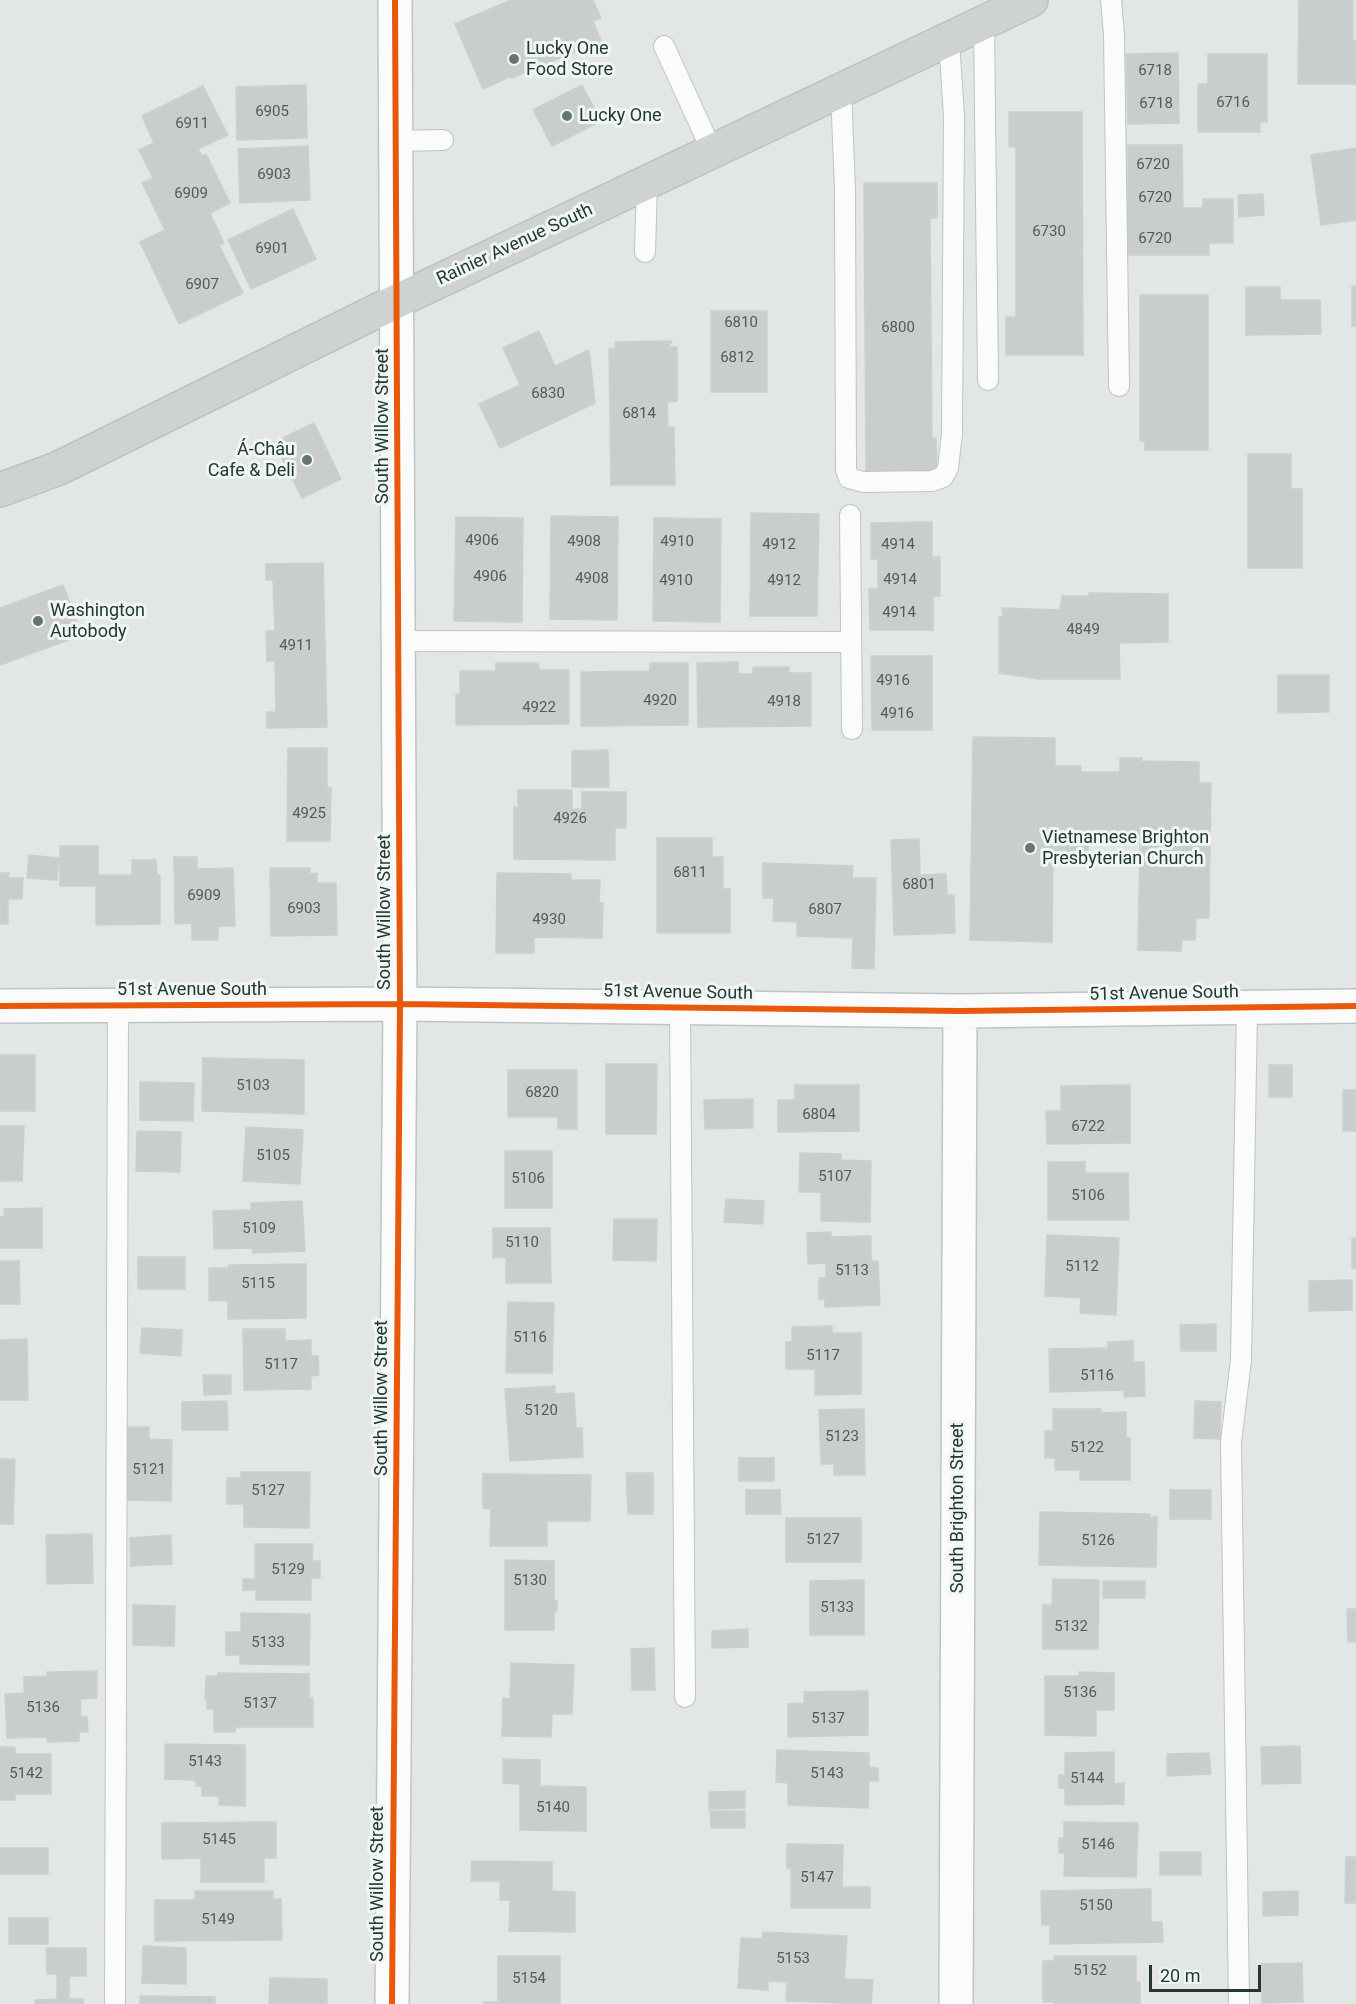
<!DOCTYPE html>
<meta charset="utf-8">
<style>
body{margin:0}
#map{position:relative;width:1356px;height:2004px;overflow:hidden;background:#e2e7e5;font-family:Roboto,sans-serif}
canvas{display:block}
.scale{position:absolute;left:1149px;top:1965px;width:112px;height:27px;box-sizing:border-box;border:3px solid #223831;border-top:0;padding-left:8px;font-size:18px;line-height:21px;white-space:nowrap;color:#223831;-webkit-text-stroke:4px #f0f6f3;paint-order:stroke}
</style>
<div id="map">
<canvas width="1356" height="2004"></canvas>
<div class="scale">20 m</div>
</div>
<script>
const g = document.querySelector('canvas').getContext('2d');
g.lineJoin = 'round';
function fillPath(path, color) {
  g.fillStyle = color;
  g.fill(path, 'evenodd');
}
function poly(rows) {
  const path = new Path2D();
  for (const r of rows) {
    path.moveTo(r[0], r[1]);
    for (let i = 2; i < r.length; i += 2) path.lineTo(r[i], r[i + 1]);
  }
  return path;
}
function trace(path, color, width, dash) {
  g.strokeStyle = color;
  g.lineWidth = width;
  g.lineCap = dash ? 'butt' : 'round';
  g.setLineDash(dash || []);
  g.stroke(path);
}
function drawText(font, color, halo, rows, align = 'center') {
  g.font = font + ' Roboto,sans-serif';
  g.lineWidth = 6;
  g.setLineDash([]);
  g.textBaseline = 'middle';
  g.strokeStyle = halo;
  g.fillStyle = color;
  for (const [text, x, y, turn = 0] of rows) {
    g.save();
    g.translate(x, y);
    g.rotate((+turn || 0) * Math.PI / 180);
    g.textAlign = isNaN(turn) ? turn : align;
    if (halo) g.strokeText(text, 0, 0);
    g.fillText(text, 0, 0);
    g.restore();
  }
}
const building = poly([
 [511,0,593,0,601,18,593,21,601,41,512,78,509,77,483,89,455,24,511,0],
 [1299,0,1353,0,1353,40,1356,40,1356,84,1298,84,1299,0],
 [1178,53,1179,123,1128,124,1126,54,1178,53],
 [1208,54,1267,54,1267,122,1260,122,1260,132,1198,132,1198,84,1208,84,1208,54],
 [306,85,307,138,237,140,236,87,306,85],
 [582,85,601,121,552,146,533,110,582,85],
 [203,86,228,135,198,149,202,156,206,154,230,203,210,213,224,243,219,245,243,293,179,324,140,242,165,230,142,183,153,178,139,150,154,143,142,116,203,86],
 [1009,112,1082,112,1083,355,1006,355,1006,317,1016,317,1016,147,1009,147,1009,112],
 [1128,145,1182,145,1183,208,1203,208,1203,199,1233,199,1233,243,1209,243,1209,255,1128,255,1128,145],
 [308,146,310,200,240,203,238,149,308,146],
 [1356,148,1356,220,1321,225,1311,155,1356,148],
 [864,183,937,183,937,218,930,218,932,438,936,438,937,472,866,472,864,183],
 [1263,194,1264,215,1239,217,1238,195,1263,194],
 [293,209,316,259,251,289,228,240,293,209],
 [1352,286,1356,286,1356,326,1352,326,1352,286],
 [1246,287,1280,287,1280,300,1320,300,1321,334,1246,335,1246,287],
 [1140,295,1208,295,1208,450,1145,450,1145,441,1140,441,1140,295],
 [711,311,767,311,767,392,711,392,711,311],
 [539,331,555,366,589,350,595,403,500,448,479,404,520,385,503,348,539,331],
 [672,341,668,347,677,347,677,401,667,402,668,427,674,427,675,485,611,485,609,349,615,349,615,342,672,341],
 [314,423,341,479,302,498,274,442,314,423],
 [1248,454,1291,454,1291,489,1302,489,1302,568,1248,568,1248,454],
 [751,513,819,514,817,616,750,616,751,513],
 [551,516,618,517,617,620,550,619,551,516],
 [456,517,523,518,522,622,454,621,456,517],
 [654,518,721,519,720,622,653,621,654,518],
 [932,522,932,557,940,557,940,596,933,596,933,630,870,630,869,589,878,589,878,559,871,559,871,523,932,522],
 [323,563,327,727,267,728,267,712,276,712,275,661,267,661,266,631,275,631,273,580,266,580,266,564,323,563],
 [63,585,82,635,0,665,0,608,63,585],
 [1089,593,1168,594,1168,642,1119,643,1120,679,1038,679,999,673,999,617,1003,617,1002,608,1060,610,1062,596,1089,596,1089,593],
 [871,656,932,656,932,730,872,730,871,656],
 [738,662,738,674,753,674,753,667,789,667,789,673,811,673,811,726,698,727,697,663,738,662],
 [496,663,538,663,539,670,569,670,569,724,456,725,456,694,460,694,460,671,496,671,496,663],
 [650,663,688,663,688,725,581,726,581,672,650,671,650,663],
 [1278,675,1329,675,1329,712,1278,713,1278,675],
 [973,737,1055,738,1055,766,1081,766,1081,772,1120,772,1120,758,1142,758,1141,761,1199,762,1199,783,1211,783,1209,918,1196,918,1195,940,1182,940,1181,951,1138,950,1140,843,1122,843,1123,832,1089,831,1088,853,1053,853,1052,942,970,940,973,737],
 [288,748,327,748,327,788,331,788,330,841,287,841,288,748],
 [608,750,609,787,572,787,572,751,608,750],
 [518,790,572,790,572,809,582,809,582,792,626,792,626,828,615,828,615,860,514,859,514,807,518,809,518,790],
 [657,838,712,838,712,857,723,857,723,889,730,889,730,933,657,933,657,838],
 [919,839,920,875,946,874,947,895,954,895,955,933,894,935,891,840,919,839],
 [60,846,98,846,98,875,132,875,132,860,156,860,157,875,160,875,160,924,96,925,96,886,60,886,60,846],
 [29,855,59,858,57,880,27,878,29,855],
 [174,857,197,857,197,869,233,868,235,926,218,926,218,940,192,940,192,923,175,924,174,857],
 [763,863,853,866,852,878,876,878,874,969,852,968,853,938,797,936,797,922,773,921,774,898,763,898,763,863],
 [270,868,310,868,310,874,317,873,317,883,336,883,337,935,271,936,270,868],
 [0,873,9,873,8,878,23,878,22,899,8,899,8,924,0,924,0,873],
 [497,873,571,874,571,880,600,880,599,903,603,903,602,938,534,937,534,953,496,953,497,873],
 [0,1055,35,1055,35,1111,0,1111,0,1055],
 [203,1058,304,1060,304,1114,202,1111,203,1058],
 [606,1064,657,1064,656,1134,606,1134,606,1064],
 [1269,1065,1292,1065,1292,1097,1269,1097,1269,1065],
 [508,1070,577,1070,577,1129,558,1129,558,1117,508,1117,508,1070],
 [140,1082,194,1083,193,1121,140,1120,140,1082],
 [795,1085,859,1085,859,1131,778,1132,778,1100,795,1100,795,1085],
 [1130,1085,1130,1143,1047,1144,1046,1111,1061,1111,1061,1086,1130,1085],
 [1343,1090,1356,1090,1356,1131,1343,1131,1343,1090],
 [753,1099,753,1128,705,1129,704,1100,753,1099],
 [0,1126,24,1126,22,1181,0,1181,0,1126],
 [246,1127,303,1130,300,1184,243,1181,246,1127],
 [137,1131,181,1132,180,1172,136,1171,137,1131],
 [505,1151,552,1151,552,1208,505,1208,505,1151],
 [800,1153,841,1154,841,1160,871,1161,870,1222,821,1221,821,1192,799,1192,800,1153],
 [1048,1162,1085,1162,1085,1173,1128,1173,1129,1220,1048,1220,1048,1162],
 [726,1199,764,1201,763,1224,724,1222,726,1199],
 [302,1201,305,1251,253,1253,252,1248,214,1249,213,1211,251,1210,251,1203,302,1201],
 [42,1208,42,1248,0,1248,0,1217,5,1216,4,1209,42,1208],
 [614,1219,657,1219,656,1261,613,1260,614,1219],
 [493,1228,550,1228,551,1283,506,1283,506,1257,493,1258,493,1228],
 [831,1232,831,1237,871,1236,871,1261,878,1261,880,1305,825,1307,825,1299,819,1299,819,1278,826,1278,826,1263,808,1264,807,1233,831,1232],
 [1047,1235,1119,1238,1116,1315,1080,1313,1081,1298,1045,1296,1047,1235],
 [1352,1238,1356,1238,1356,1268,1352,1268,1352,1238],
 [138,1257,185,1257,185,1289,138,1289,138,1257],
 [0,1261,19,1261,20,1304,0,1304,0,1261],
 [306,1264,306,1318,228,1319,228,1300,209,1301,209,1268,229,1268,229,1265,306,1264],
 [1352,1280,1352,1310,1309,1311,1309,1281,1352,1280],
 [508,1302,554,1303,552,1373,506,1373,508,1302],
 [1216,1324,1216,1351,1181,1351,1180,1325,1216,1324],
 [832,1326,832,1333,861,1333,861,1394,815,1395,815,1369,786,1369,786,1342,792,1342,792,1327,832,1326],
 [142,1328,182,1330,181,1356,140,1353,142,1328],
 [243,1329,285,1329,285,1341,311,1340,311,1356,318,1356,319,1375,311,1376,311,1389,244,1390,243,1329],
 [27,1339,28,1400,0,1400,0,1340,27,1339],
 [1133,1341,1133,1362,1144,1362,1145,1396,1124,1397,1124,1390,1050,1392,1049,1349,1108,1348,1108,1342,1133,1341],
 [203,1375,231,1375,231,1394,204,1395,203,1375],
 [555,1386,555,1394,574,1393,576,1428,582,1428,583,1457,510,1461,505,1389,555,1386],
 [227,1401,228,1430,182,1430,182,1402,227,1401],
 [1195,1401,1221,1402,1220,1439,1194,1438,1195,1401],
 [864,1409,865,1475,834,1475,834,1464,821,1464,819,1410,864,1409],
 [1053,1409,1101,1409,1101,1413,1126,1412,1126,1438,1130,1438,1130,1480,1080,1480,1080,1470,1055,1470,1055,1458,1045,1458,1045,1431,1053,1431,1053,1409],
 [127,1427,149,1427,149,1439,172,1440,171,1501,125,1500,127,1427],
 [739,1458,774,1458,774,1481,739,1481,739,1458],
 [0,1459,15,1459,13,1524,0,1524,0,1459],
 [241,1472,310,1472,309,1528,244,1527,244,1504,227,1504,227,1478,241,1478,241,1472],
 [626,1473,653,1473,653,1514,628,1514,626,1473],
 [483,1474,591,1475,590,1521,547,1521,547,1546,490,1546,491,1509,483,1508,483,1474],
 [746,1490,780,1490,781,1514,746,1514,746,1490],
 [1170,1490,1211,1490,1211,1519,1170,1519,1170,1490],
 [1040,1512,1150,1514,1150,1517,1157,1517,1156,1567,1039,1565,1040,1512],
 [786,1518,861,1518,861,1562,786,1562,786,1518],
 [92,1534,93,1583,47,1584,46,1535,92,1534],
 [171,1535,172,1564,131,1566,130,1538,171,1535],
 [255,1544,313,1544,312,1561,320,1561,320,1578,311,1578,311,1600,256,1600,256,1590,243,1590,243,1579,255,1579,255,1544],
 [505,1560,554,1561,554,1601,557,1601,557,1611,554,1611,554,1630,505,1630,505,1560],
 [1053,1579,1099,1580,1098,1649,1043,1649,1043,1605,1052,1605,1053,1579],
 [864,1580,864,1635,810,1635,810,1581,864,1580],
 [1103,1581,1145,1581,1145,1598,1103,1598,1103,1581],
 [133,1605,175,1606,174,1646,133,1645,133,1605],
 [1347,1609,1356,1609,1356,1642,1348,1642,1347,1609],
 [241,1613,310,1614,309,1665,240,1664,240,1655,226,1655,226,1632,241,1632,241,1613],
 [748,1629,748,1647,712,1648,712,1631,748,1629],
 [654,1648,655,1690,632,1690,631,1649,654,1648],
 [511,1663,574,1665,572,1714,552,1714,551,1737,502,1736,503,1698,510,1699,511,1663],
 [97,1671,97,1698,80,1699,81,1717,87,1717,88,1732,79,1732,79,1741,47,1742,47,1737,7,1738,5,1694,24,1693,24,1677,47,1676,47,1672,97,1671],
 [1079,1672,1114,1673,1114,1710,1096,1710,1096,1736,1045,1735,1045,1676,1079,1676,1079,1672],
 [218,1673,309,1674,309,1698,313,1698,313,1727,235,1727,235,1732,214,1732,214,1709,207,1709,207,1699,205,1699,206,1676,218,1676,218,1673],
 [868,1691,868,1735,788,1737,788,1704,804,1703,804,1692,868,1691],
 [165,1744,245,1745,245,1806,219,1805,219,1796,202,1796,202,1786,196,1786,196,1780,165,1779,165,1744],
 [1300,1746,1301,1783,1262,1784,1261,1747,1300,1746],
 [0,1747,15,1747,15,1754,51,1754,51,1794,15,1794,15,1800,0,1800,0,1747],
 [777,1750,869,1753,869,1767,878,1768,878,1781,869,1781,868,1808,788,1805,788,1783,776,1782,777,1750],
 [1114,1752,1114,1784,1124,1783,1124,1804,1065,1805,1065,1788,1059,1788,1059,1775,1065,1775,1065,1753,1114,1752],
 [1209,1753,1211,1774,1167,1776,1167,1754,1209,1753],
 [503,1759,540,1760,540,1786,586,1787,586,1831,520,1830,520,1784,503,1783,503,1759],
 [745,1791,745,1808,709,1809,709,1792,745,1791],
 [710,1811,745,1811,745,1828,711,1828,710,1811],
 [276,1822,276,1858,264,1858,264,1882,201,1882,201,1858,162,1859,162,1823,276,1822],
 [1064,1822,1138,1823,1136,1877,1064,1876,1065,1853,1059,1853,1059,1838,1064,1838,1064,1822],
 [787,1844,843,1845,842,1887,870,1887,870,1908,791,1908,791,1868,787,1868,787,1844],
 [0,1848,48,1848,48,1874,0,1874,0,1848],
 [1160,1852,1201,1852,1201,1875,1160,1875,1160,1852],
 [1346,1857,1356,1857,1356,1903,1345,1903,1346,1857],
 [472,1861,552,1862,552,1891,575,1892,575,1932,509,1931,510,1900,500,1900,500,1881,471,1881,472,1861],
 [1151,1889,1151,1922,1162,1922,1163,1942,1050,1944,1050,1925,1042,1925,1041,1891,1151,1889],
 [195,1891,273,1891,273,1899,281,1899,282,1940,155,1941,155,1900,195,1900,195,1891],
 [1298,1891,1298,1915,1263,1916,1263,1892,1298,1891],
 [9,1918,48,1918,48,1944,9,1944,9,1918],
 [763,1932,847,1936,844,1979,873,1980,871,2004,786,2001,787,1982,768,1981,768,1990,738,1988,741,1938,762,1939,763,1932],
 [143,1946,186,1948,186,1984,142,1983,143,1946],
 [46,1948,86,1948,86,1976,69,1976,69,1999,83,1999,83,2004,35,2004,35,2000,57,1999,57,1974,47,1974,46,1948],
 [498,1956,560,1956,560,2004,484,2004,484,2002,498,2002,498,1956],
 [1054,1956,1136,1956,1136,1982,1140,1982,1140,2004,1054,2004,1054,2002,1043,2002,1043,1961,1054,1961,1054,1956],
 [1302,1963,1303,2002,1262,2003,1261,1964,1302,1963],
 [270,1978,327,1979,327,2004,269,2004,270,1978],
 [140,1996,215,1997,215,2004,140,2004,140,1996]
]);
fillPath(building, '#c9cecc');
trace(building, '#cbd0ce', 1.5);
const service = poly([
 [1111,0,1114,35,1119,386],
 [984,22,988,380],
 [664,46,712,151],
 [841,90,845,190,846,470,849,478,863,482,932,481,943,477,948,468,952,434,954,116,949,41],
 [395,141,443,140],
 [645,252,647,183],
 [850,515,852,729],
 [398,641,851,642],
 [680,1009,685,1697],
 [115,2004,118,1006],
 [1239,2004,1231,1442,1241,1360,1247,1008]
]);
const minor = poly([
 [0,1006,400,1004,960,1011,1356,1006],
 [392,2004,400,1004,395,0],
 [956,2004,960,1011]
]);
const primary = poly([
 [0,490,59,468,397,301,1031,0]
]);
trace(service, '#bfc4c2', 22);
trace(minor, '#bfc4c2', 36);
trace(primary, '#bcc3c1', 36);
trace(service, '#fbfbfb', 20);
trace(minor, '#fbfbfb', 33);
trace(primary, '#ced3d1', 33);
trace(poly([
 [0,1006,400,1004,960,1011,1356,1006],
 [392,2004,400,1004,395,0]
]), '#e8590c', 6);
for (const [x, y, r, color] of [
 [514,59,6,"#657570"],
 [567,116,6,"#657570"],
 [307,460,6,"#657570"],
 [38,621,6,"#657570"],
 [1030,848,6,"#657570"]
]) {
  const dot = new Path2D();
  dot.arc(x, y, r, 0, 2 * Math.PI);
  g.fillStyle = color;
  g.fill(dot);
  trace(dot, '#f0f6f3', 2);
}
drawText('15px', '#4c5e58', null, [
 ["6718",1155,71],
 ["6716",1233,103],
 ["6718",1156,104],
 ["6905",272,112],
 ["6911",192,124],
 ["6720",1153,165],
 ["6903",274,175],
 ["6909",191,194],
 ["6720",1155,198],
 ["6730",1049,232],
 ["6720",1155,239],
 ["6901",272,249],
 ["6907",202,285],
 ["6810",741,323],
 ["6800",898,328],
 ["6812",737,358],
 ["6830",548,394],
 ["6814",639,414],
 ["4906",482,541],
 ["4908",584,542],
 ["4910",677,542],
 ["4912",779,545],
 ["4914",898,545],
 ["4906",490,577],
 ["4908",592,579],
 ["4914",900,580],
 ["4910",676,581],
 ["4912",784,581],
 ["4914",899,613],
 ["4849",1083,630],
 ["4911",296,646],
 ["4916",893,681],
 ["4920",660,701],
 ["4918",784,702],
 ["4922",539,708],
 ["4916",897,714],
 ["4925",309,814],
 ["4926",570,819],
 ["6811",690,873],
 ["6801",919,885],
 ["6909",204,896],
 ["6903",304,909],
 ["6807",825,910],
 ["4930",549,920],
 ["5103",253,1086],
 ["6820",542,1093],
 ["6804",819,1115],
 ["6722",1088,1127],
 ["5105",273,1156],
 ["5107",835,1177],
 ["5106",528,1179],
 ["5106",1088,1196],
 ["5109",259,1229],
 ["5110",522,1243],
 ["5112",1082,1267],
 ["5113",852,1271],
 ["5115",258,1284],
 ["5116",530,1338],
 ["5117",823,1356],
 ["5117",281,1365],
 ["5116",1097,1376],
 ["5120",541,1411],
 ["5123",842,1437],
 ["5122",1087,1448],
 ["5121",149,1470],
 ["5127",268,1491],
 ["5127",823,1540],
 ["5126",1098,1541],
 ["5129",288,1570],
 ["5130",530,1581],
 ["5133",837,1608],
 ["5132",1071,1627],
 ["5133",268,1643],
 ["5136",1080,1693],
 ["5137",260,1704],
 ["5136",43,1708],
 ["5137",828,1719],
 ["5143",205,1762],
 ["5142",26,1774],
 ["5143",827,1774],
 ["5144",1087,1779],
 ["5140",553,1808],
 ["5145",219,1840],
 ["5146",1098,1845],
 ["5147",817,1878],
 ["5150",1096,1906],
 ["5149",218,1920],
 ["5153",793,1959],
 ["5152",1090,1971],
 ["5154",529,1979]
]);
drawText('18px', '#223831', '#f0f6f3', [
 ["Lucky One",526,49],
 ["Food Store",526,70],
 ["Lucky One",579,116],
 ["Á-Châu",295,450,"right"],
 ["Cafe & Deli",295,471,"right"],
 ["Washington",50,611],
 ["Autobody",50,632],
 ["Vietnamese Brighton",1042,838],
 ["Presbyterian Church",1042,859]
], 'left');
drawText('18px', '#223831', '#f0f6f3', [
 ["Rainier Avenue South",515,245,-25],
 ["South Willow Street",383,426,-90],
 ["South Willow Street",385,912,-90],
 ["51st Avenue South",192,990],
 ["51st Avenue South",678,993,1],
 ["51st Avenue South",1164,994,-1],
 ["South Willow Street",382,1398,-90],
 ["South Brighton Street",958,1508,-90],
 ["South Willow Street",378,1884,-90]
]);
</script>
